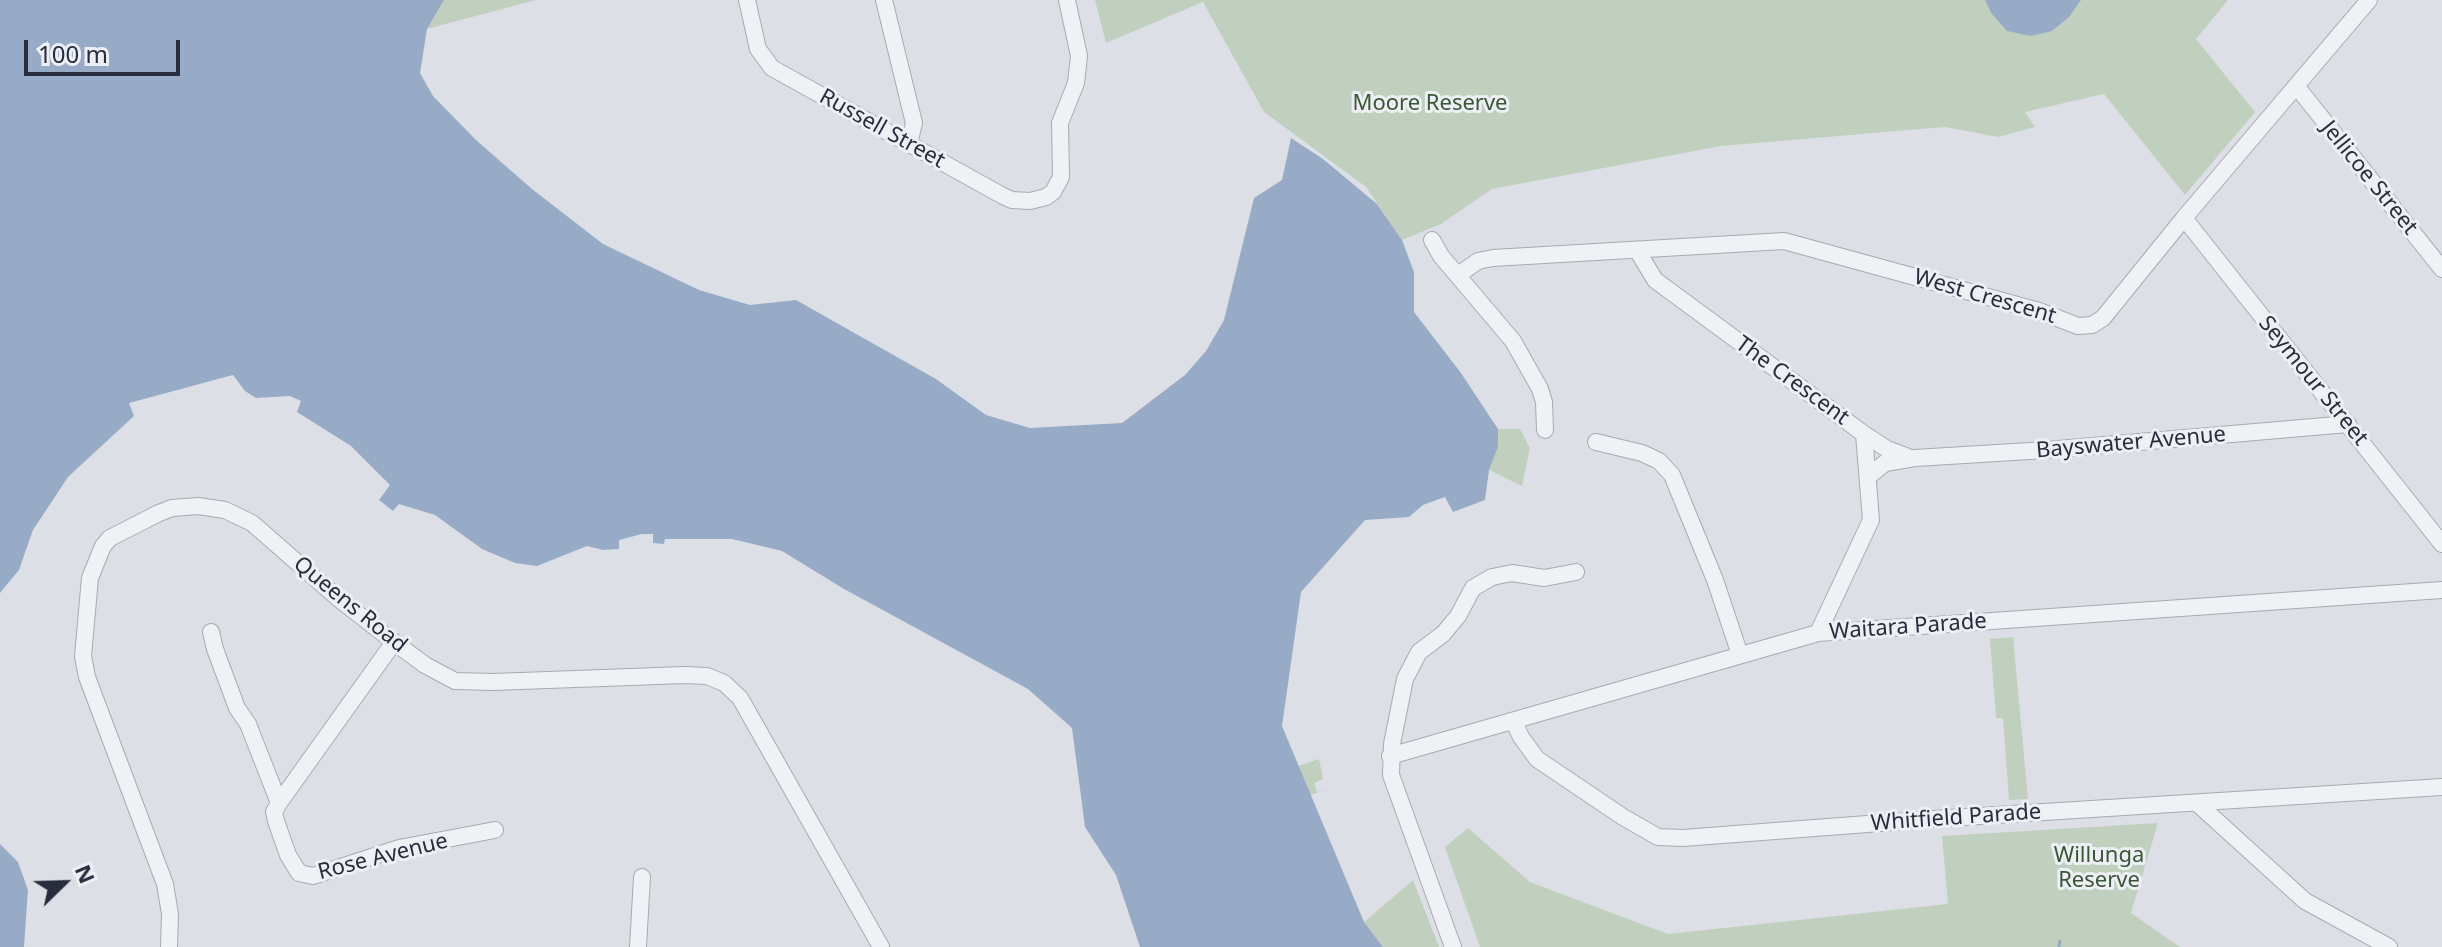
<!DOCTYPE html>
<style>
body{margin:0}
#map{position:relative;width:2442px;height:947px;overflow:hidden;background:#dce0e6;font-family:"Noto Sans",sans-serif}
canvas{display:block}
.north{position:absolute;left:24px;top:843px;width:80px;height:80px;-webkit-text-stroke:6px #eceff4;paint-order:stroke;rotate:67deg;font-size:22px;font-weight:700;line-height:32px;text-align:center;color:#272d3c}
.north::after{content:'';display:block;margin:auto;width:28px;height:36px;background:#272d3c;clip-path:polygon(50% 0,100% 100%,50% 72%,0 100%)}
.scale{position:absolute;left:24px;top:40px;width:156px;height:36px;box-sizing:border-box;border:4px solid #272d3c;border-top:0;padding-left:10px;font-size:24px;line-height:28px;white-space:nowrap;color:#272d3c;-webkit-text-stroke:6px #eceff4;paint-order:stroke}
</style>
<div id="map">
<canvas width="2442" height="947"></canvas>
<div class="north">N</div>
<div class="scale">100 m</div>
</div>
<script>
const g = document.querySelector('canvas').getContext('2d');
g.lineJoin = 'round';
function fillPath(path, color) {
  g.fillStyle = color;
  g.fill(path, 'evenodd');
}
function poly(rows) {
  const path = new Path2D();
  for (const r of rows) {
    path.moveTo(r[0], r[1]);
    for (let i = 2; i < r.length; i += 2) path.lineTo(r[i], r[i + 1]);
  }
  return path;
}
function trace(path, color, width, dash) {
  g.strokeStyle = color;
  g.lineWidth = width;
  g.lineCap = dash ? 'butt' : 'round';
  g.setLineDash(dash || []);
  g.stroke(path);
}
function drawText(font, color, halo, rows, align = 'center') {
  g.font = font + ' "Noto Sans",sans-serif';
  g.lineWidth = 6;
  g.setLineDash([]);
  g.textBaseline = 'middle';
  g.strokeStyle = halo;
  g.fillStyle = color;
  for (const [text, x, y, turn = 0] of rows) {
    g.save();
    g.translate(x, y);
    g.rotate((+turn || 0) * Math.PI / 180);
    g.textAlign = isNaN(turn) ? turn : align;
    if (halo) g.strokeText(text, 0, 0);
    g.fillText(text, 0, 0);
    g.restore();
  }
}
fillPath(poly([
 [444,0,536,0,427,29],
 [1095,0,2228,0,2196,39,2255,112,2185,195,2104,94,2025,112,2035,127,1998,137,1945,127,1721,146,1492,189,1441,224,1402,240,1366,187,1264,112,1203,2,1106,43],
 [1498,429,1520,429,1530,448,1522,486,1489,470,1498,447],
 [2013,637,2028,799,2009,800,2003,718,1996,718,1990,639],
 [1319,759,1323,779,1314,783,1317,792,1326,790,1310,795,1298,766],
 [2158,823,2131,913,2180,947,1480,947,1445,847,1468,828,1530,882,1668,934,1948,904,1942,836],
 [1413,880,1439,947,1383,947,1364,922]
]), '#c1d0be');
fillPath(poly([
 [0,0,444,0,427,29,420,73,433,96,476,140,532,189,603,244,699,290,750,305,796,300,936,379,986,415,1030,428,1122,423,1185,375,1206,351,1224,320,1254,198,1282,180,1291,138,1323,159,1377,204,1402,240,1414,272,1414,312,1461,373,1498,429,1498,447,1489,470,1485,500,1453,512,1445,497,1423,505,1409,517,1365,520,1301,592,1282,726,1364,922,1383,947,1140,947,1116,875,1085,827,1072,728,1028,689,844,589,782,551,732,539,665,539,664,544,653,543,653,534,642,534,619,540,619,549,603,550,587,546,537,566,515,563,482,549,435,515,399,504,393,511,379,500,390,485,351,446,297,412,301,401,290,396,256,398,245,391,233,375,129,403,134,416,68,477,33,530,19,570,0,593],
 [1985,0,2081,0,2069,17,2052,31,2031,36,2007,31,1992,14],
 [0,844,18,862,28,890,24,947,0,947]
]), '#98abc6');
trace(poly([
 [2059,947,2060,941]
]), '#98abc6', 3);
const minor = poly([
 [747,0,758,49,772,68,1003,196,1012,200,1030,201,1046,197,1053,192,1061,177,1060,123,1076,83,1079,56,1067,0],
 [884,0,914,123,909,144],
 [2297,87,2442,269],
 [2184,218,2442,544],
 [1432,240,1441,256,1513,341,1540,389,1544,402,1545,430],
 [1637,250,1655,280,1864,434,1871,520,1818,633],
 [1458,275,1478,261,1493,258,1784,241,2039,311,2078,326,2092,325,2103,318,2184,218,2369,0],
 [1864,434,1887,449,1908,457],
 [1596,442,1642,453,1659,461,1672,475,1715,580,1740,655],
 [1869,476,1885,463,1915,458,2046,450,2348,424],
 [211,632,215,649,237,708,248,724,279,803,274,812,276,821,288,855,299,873,313,876,399,848,495,830],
 [1514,722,1521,737,1537,759,1623,817,1658,837,1683,838,1933,819,2442,787],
 [1390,756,1818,633,2442,590],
 [279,803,394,642],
 [2198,804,2305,901,2389,947],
 [169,947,170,914,165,884,87,677,83,656,90,578,103,546,110,538,159,513,172,508,198,506,225,510,252,523,339,599,394,642,425,665,455,681,493,682,685,675,707,676,724,683,740,698,752,719,881,947],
 [638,947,642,877],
 [1453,947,1391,775,1392,744,1405,679,1419,652,1443,634,1458,616,1473,588,1492,577,1512,573,1544,578,1576,572]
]);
trace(minor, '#a6aab3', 18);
trace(minor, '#eff1f5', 16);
drawText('22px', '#395734', '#eceff4', [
 ["Moore Reserve",1430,104],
 ["Willunga",2099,856],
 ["Reserve",2099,881]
]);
drawText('22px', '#272d3c', '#eceff4', [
 ["Russell Street",882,129,29],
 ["Jellicoe Street",2369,178,51],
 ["West Crescent",1985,297,16],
 ["The Crescent",1792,381,36],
 ["Seymour Street",2313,381,51],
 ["Bayswater Avenue",2131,443,-5],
 ["Queens Road",350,605,39],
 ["Waitara Parade",1908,627,-4],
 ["Whitfield Parade",1956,818,-4],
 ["Rose Avenue",383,857,-14]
]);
</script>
